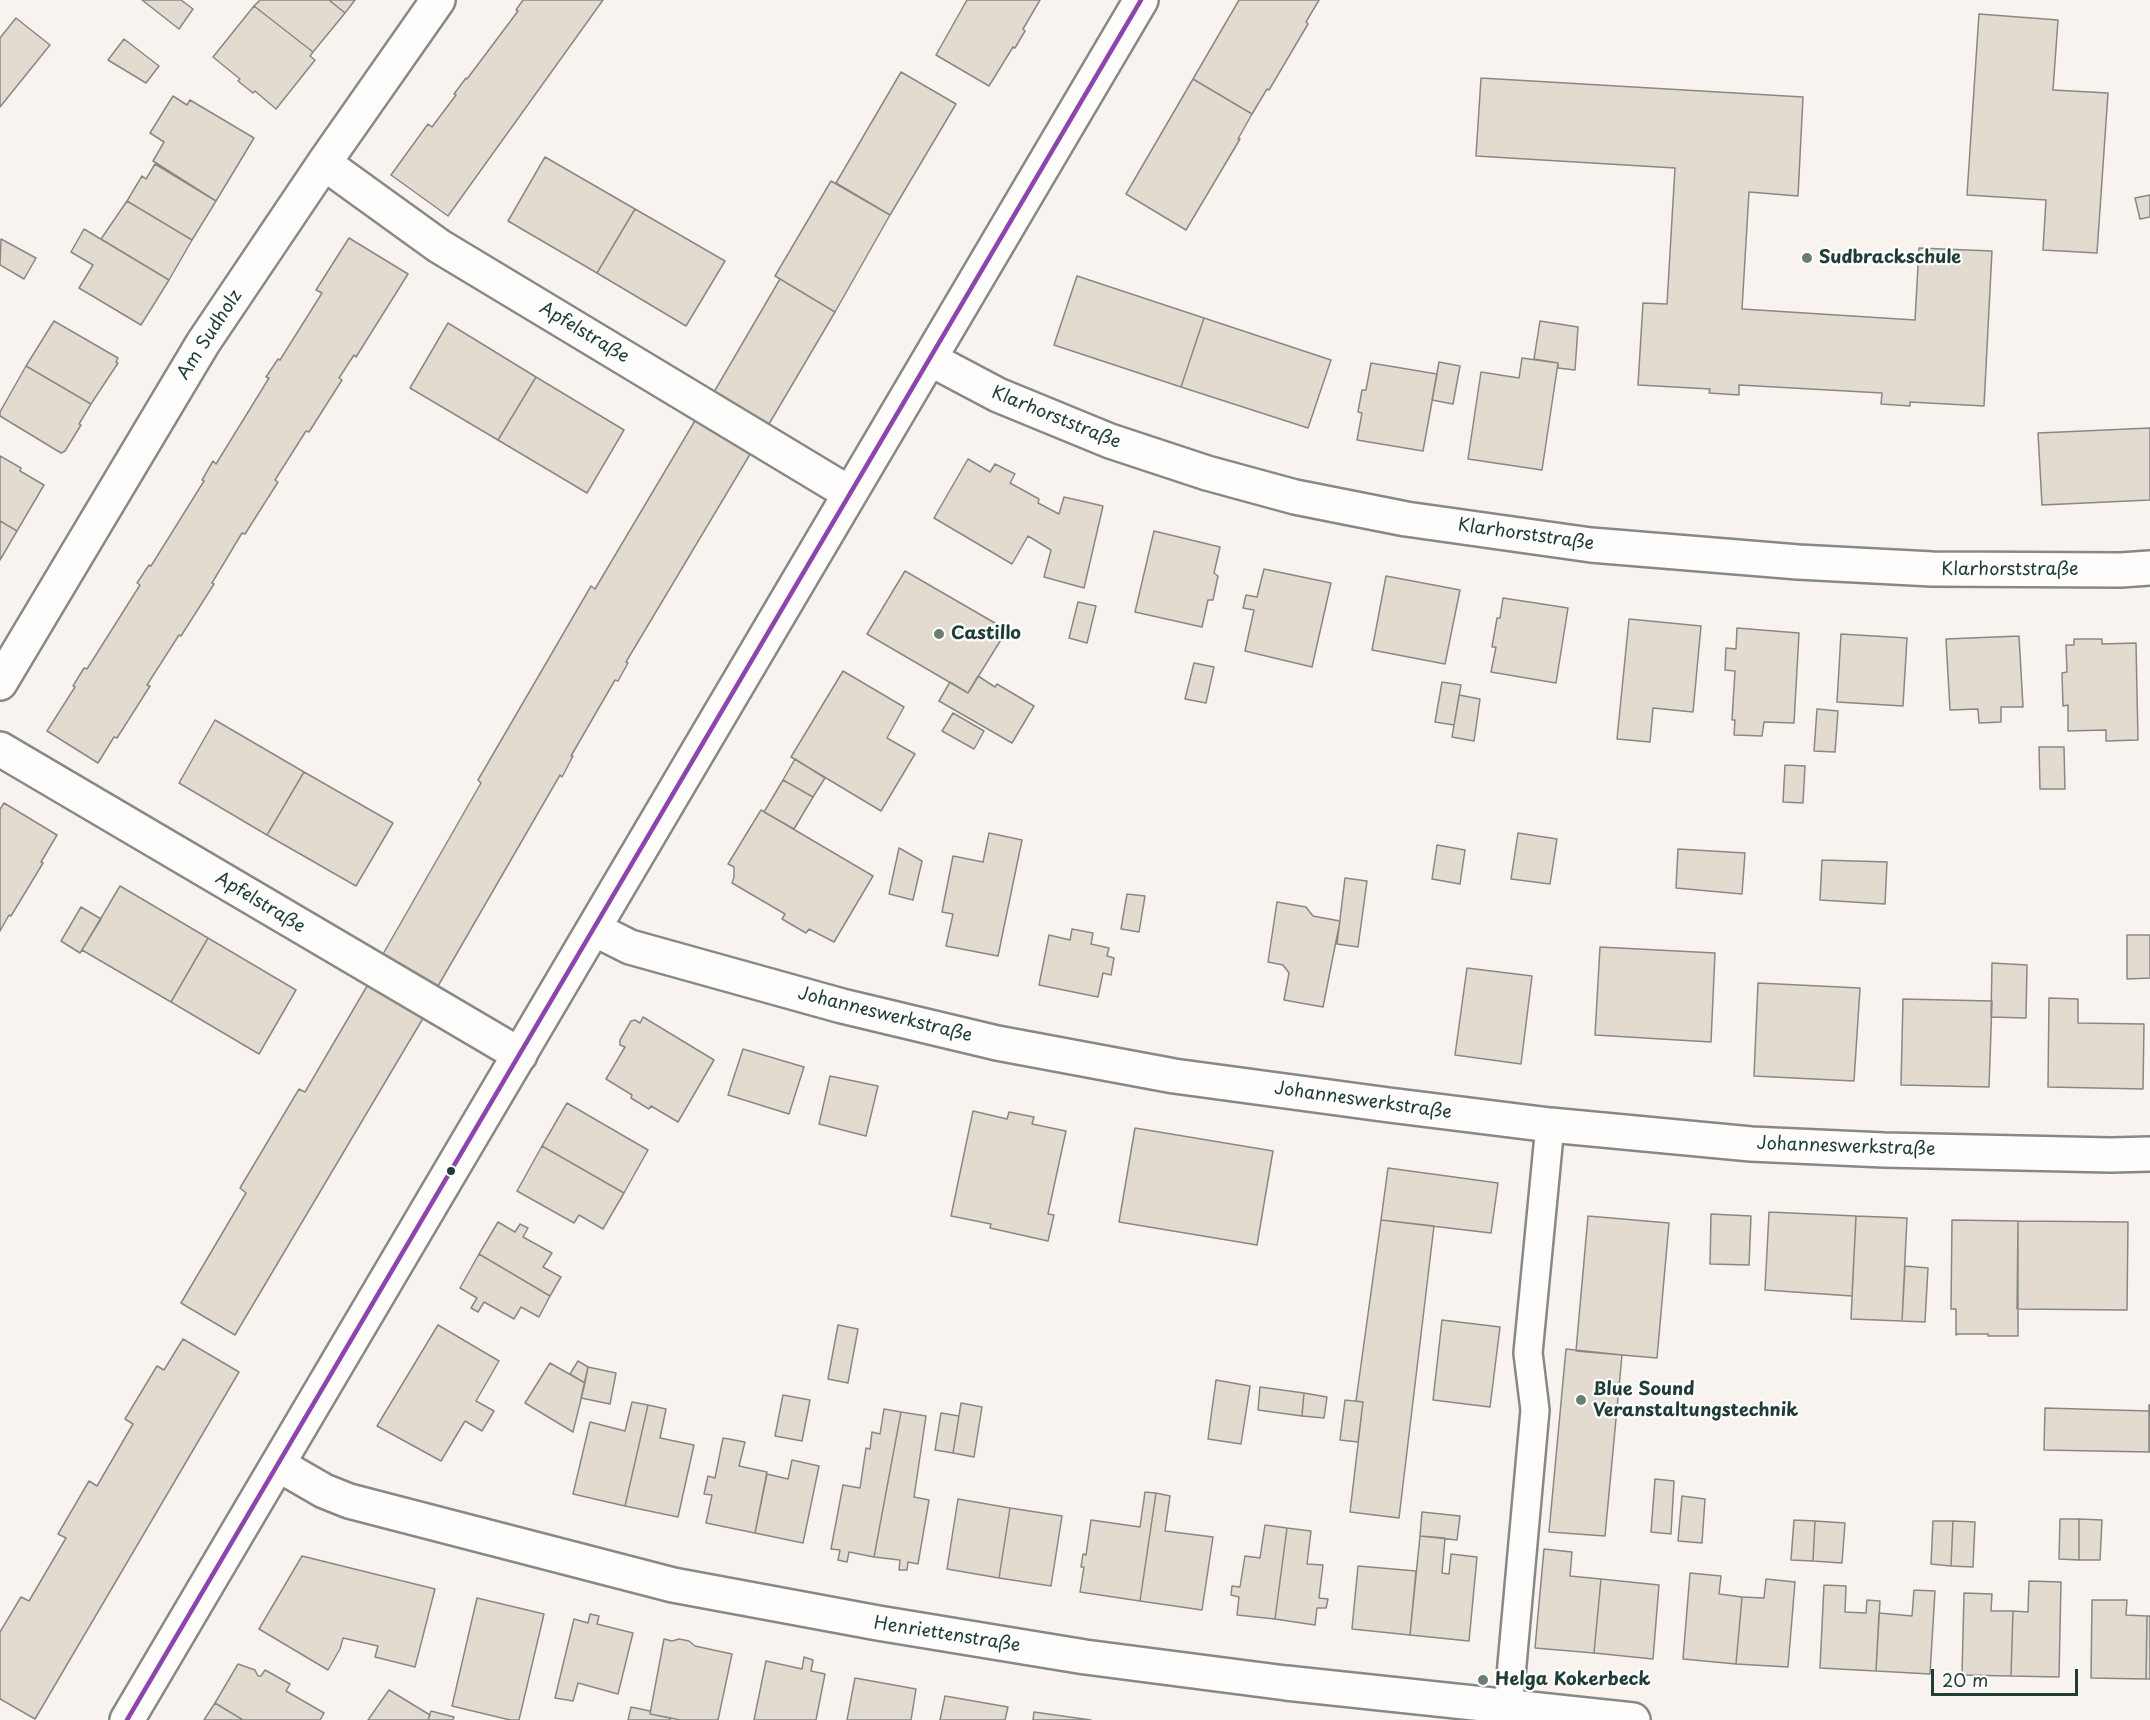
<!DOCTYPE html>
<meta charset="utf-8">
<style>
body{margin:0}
#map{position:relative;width:2150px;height:1720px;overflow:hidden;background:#f8f3ee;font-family:"Playpen Sans",sans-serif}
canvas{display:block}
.scale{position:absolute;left:1931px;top:1669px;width:147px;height:27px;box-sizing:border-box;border:3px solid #1f3d34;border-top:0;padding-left:8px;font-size:18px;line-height:21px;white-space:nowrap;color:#1f3d34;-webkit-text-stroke:4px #fff;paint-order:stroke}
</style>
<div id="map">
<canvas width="2150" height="1720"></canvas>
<div class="scale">20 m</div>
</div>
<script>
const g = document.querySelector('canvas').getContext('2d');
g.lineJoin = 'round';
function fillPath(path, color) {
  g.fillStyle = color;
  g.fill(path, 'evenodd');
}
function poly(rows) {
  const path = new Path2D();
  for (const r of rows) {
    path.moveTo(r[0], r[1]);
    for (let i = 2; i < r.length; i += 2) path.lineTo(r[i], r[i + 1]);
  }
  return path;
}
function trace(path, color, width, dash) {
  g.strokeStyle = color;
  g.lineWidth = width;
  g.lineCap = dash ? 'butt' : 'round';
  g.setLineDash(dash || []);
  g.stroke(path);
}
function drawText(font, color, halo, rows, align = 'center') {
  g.font = font + ' "Playpen Sans",sans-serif';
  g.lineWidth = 4.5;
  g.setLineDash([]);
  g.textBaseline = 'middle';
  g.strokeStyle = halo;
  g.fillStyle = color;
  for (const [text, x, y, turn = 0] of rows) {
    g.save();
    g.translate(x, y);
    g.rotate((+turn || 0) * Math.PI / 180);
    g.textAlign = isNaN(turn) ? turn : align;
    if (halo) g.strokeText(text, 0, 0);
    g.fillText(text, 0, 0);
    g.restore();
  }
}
const building = poly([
 [142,0,181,0,193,9,179,29,142,0],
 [260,0,329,0,345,13,313,52,254,6,260,0],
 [329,0,355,0,345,13,329,0],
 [523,0,603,0,448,216,391,175,428,124,432,127,456,95,454,94,466,78,467,79,518,11,516,10,523,0],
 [967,0,1040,0,1023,29,1025,31,1015,48,1013,47,989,86,936,55,967,0],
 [1239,0,1319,0,1306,22,1308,24,1269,90,1267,89,1252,114,1193,79,1239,0],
 [254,6,313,52,310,56,315,60,276,109,255,91,253,93,238,81,240,79,213,57,254,6],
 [1979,14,2058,20,2053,90,2108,93,2097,253,2043,250,2046,200,1967,195,1979,14],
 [16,18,50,45,0,107,0,38,16,18],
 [124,39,159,66,146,83,108,60,124,39],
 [901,72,956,104,890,215,836,183,901,72],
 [1481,78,1803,97,1798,196,1749,192,1742,309,1915,320,1919,248,1992,251,1984,406,1910,402,1910,406,1881,404,1882,393,1739,385,1739,395,1709,393,1710,389,1638,385,1643,303,1667,304,1675,168,1476,156,1481,78],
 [1193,79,1252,114,1238,139,1240,139,1186,230,1126,194,1193,79],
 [173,96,187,105,190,100,254,138,216,201,153,161,164,142,150,133,173,96],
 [545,157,635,209,597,273,508,221,545,157],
 [155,164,216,201,192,240,127,201,142,176,146,179,155,164],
 [831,181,890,215,835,312,775,276,831,181],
 [2150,195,2150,217,2140,219,2135,198,2150,195],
 [127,201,192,240,169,280,101,239,127,201],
 [635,209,725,261,686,326,597,273,635,209],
 [84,229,169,280,141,325,79,288,93,265,71,252,84,229],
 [349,238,408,274,356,357,354,355,339,378,342,380,309,432,306,431,275,480,278,482,245,534,242,533,212,583,214,584,181,636,179,635,147,685,150,686,117,738,114,737,98,763,47,731,75,687,73,686,84,668,87,669,140,585,137,583,149,565,151,566,204,481,202,480,213,461,216,464,269,378,266,377,278,359,280,360,322,293,316,290,349,238],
 [1,239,36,258,24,279,0,265,1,239],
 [1077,276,1204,318,1181,387,1054,345,1077,276],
 [780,279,835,312,769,424,714,392,780,279],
 [1204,318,1331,360,1308,428,1181,387,1204,318],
 [54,321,118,358,116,362,118,363,91,404,26,366,54,321],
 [1540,321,1578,327,1575,370,1558,368,1558,363,1534,359,1540,321],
 [448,323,536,377,498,440,410,388,448,323],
 [1522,358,1558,363,1542,470,1468,459,1481,372,1519,378,1522,358],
 [1439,362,1460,366,1453,404,1432,400,1439,362],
 [1371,363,1437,374,1423,451,1357,440,1362,413,1358,412,1362,390,1366,390,1371,363],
 [26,366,91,404,79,424,81,425,65,451,61,453,0,416,0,412,26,366],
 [536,377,624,430,587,493,498,440,536,377],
 [696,419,752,451,626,662,628,663,618,681,615,680,571,756,573,756,562,777,560,775,438,986,383,954,481,783,478,780,591,586,595,589,696,419],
 [2150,428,2150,500,2042,505,2038,433,2150,428],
 [0,456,21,468,20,471,44,485,17,531,0,521,0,456],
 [968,459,990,472,995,464,1015,474,1010,483,1039,499,1038,503,1059,514,1064,497,1103,506,1084,588,1044,577,1051,550,1028,536,1012,564,934,518,968,459],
 [0,521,17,531,0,560,0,521],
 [1154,531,1220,547,1214,573,1218,576,1213,600,1208,600,1202,627,1135,612,1154,531],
 [1264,569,1331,583,1312,667,1245,651,1254,610,1243,608,1246,595,1257,597,1264,569],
 [905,571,1007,630,968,693,867,634,905,571],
 [1386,576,1460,590,1445,664,1372,650,1386,576],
 [1503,598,1568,608,1556,683,1491,672,1496,647,1492,647,1497,618,1500,618,1503,598],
 [1078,602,1096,606,1087,643,1069,638,1078,602],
 [1629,619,1701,626,1693,712,1653,708,1650,742,1617,739,1629,619],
 [1737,628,1799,633,1794,723,1764,722,1762,736,1734,735,1735,720,1732,720,1735,671,1725,670,1726,648,1736,649,1737,628],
 [1841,634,1907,638,1903,706,1837,702,1841,634],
 [2019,636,2023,707,2001,707,2001,722,1979,723,1978,709,1950,710,1946,639,2019,636],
 [2074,639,2102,639,2102,644,2136,643,2138,740,2106,741,2106,730,2068,731,2068,705,2063,706,2062,673,2067,672,2066,645,2074,645,2074,639],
 [1194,663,1214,667,1206,703,1185,699,1194,663],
 [843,671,904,707,887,738,915,754,881,811,791,757,843,671],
 [978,676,995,687,997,684,1034,706,1012,743,939,701,950,682,968,693,978,676],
 [1442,682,1461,685,1454,725,1435,722,1442,682],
 [1459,695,1480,699,1474,741,1452,737,1459,695],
 [1817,709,1838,711,1835,752,1814,751,1817,709],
 [953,713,984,731,974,749,942,731,953,713],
 [215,720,304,772,267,835,179,783,215,720],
 [2039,747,2064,747,2065,789,2040,789,2039,747],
 [795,759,825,778,813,797,783,780,795,759],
 [1785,765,1805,766,1803,803,1783,802,1785,765],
 [304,772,393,823,356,886,267,835,304,772],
 [783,780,813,797,794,829,764,812,783,780],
 [4,803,57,835,41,862,43,863,11,916,9,915,0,931,0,809,4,803],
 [761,810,873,876,834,942,809,929,806,933,782,919,785,914,732,883,734,877,734,867,728,864,761,810],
 [989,833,1022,840,998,956,946,946,953,914,942,912,953,856,983,862,989,833],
 [1518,833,1557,839,1550,884,1511,879,1518,833],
 [1437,845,1465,850,1460,884,1432,879,1437,845],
 [899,848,922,861,913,900,889,894,899,848],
 [1678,849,1745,853,1742,894,1676,888,1678,849],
 [1822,860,1887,862,1885,904,1820,900,1822,860],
 [1345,878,1367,881,1358,947,1337,944,1345,878],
 [120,886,208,938,171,1002,82,950,120,886],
 [1127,894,1145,896,1139,932,1121,929,1127,894],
 [1277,902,1306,907,1313,916,1340,921,1323,1007,1284,1000,1289,973,1283,965,1268,962,1277,902],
 [81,907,101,919,80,953,61,941,81,907],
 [1072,929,1093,933,1091,944,1109,948,1107,956,1114,958,1111,975,1103,973,1098,997,1039,985,1049,935,1070,940,1072,929],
 [2127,935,2150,935,2150,978,2127,979,2127,935],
 [208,938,296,990,259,1054,171,1002,208,938],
 [1600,947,1715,953,1711,1042,1595,1035,1600,947],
 [1992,963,2027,965,2026,1018,1991,1017,1992,963],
 [1467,968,1532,976,1521,1064,1455,1055,1467,968],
 [370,981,425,1015,235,1335,181,1303,246,1193,240,1188,299,1089,305,1092,370,981],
 [1758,983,1860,988,1854,1081,1754,1076,1758,983],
 [2049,998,2078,999,2078,1023,2144,1024,2143,1089,2048,1087,2049,998],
 [1903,999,1992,1001,1989,1087,1901,1085,1903,999],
 [643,1017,714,1060,678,1122,651,1106,649,1109,631,1098,632,1095,606,1079,625,1047,620,1045,620,1040,631,1021,635,1020,640,1023,643,1017],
 [743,1049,804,1067,789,1114,728,1095,743,1049],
 [830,1076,878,1086,866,1136,819,1124,830,1076],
 [567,1103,648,1150,624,1193,542,1146,567,1103],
 [973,1111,1007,1119,1009,1112,1034,1117,1032,1124,1066,1131,1048,1214,1054,1215,1048,1241,990,1228,991,1224,951,1216,973,1111],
 [1135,1128,1273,1151,1257,1245,1119,1222,1135,1128],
 [542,1146,624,1193,603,1229,579,1215,574,1223,517,1191,542,1146],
 [1388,1168,1498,1183,1491,1233,1381,1220,1388,1168],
 [1769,1212,1856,1216,1852,1296,1765,1290,1769,1212],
 [1711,1214,1751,1216,1749,1265,1710,1264,1711,1214],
 [1588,1216,1669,1223,1657,1358,1576,1351,1588,1216],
 [1856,1216,1907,1218,1902,1321,1851,1319,1856,1216],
 [1381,1220,1434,1226,1399,1518,1350,1512,1363,1402,1356,1401,1381,1220],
 [1952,1220,2018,1221,2018,1336,1988,1336,1988,1334,1958,1334,1956,1335,1956,1309,1951,1309,1952,1220],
 [2018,1221,2128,1222,2127,1310,2017,1309,2018,1221],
 [498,1222,515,1232,520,1224,528,1228,523,1237,552,1253,543,1267,561,1277,550,1296,479,1254,498,1222],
 [479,1254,550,1296,539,1317,521,1307,514,1319,484,1302,478,1312,471,1308,477,1298,460,1288,479,1254],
 [1905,1266,1928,1268,1925,1322,1902,1321,1905,1266],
 [1442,1320,1500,1327,1490,1407,1433,1400,1442,1320],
 [438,1325,499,1361,476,1401,494,1411,482,1431,465,1421,441,1461,377,1426,438,1325],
 [838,1325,858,1329,848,1383,828,1379,838,1325],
 [183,1339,239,1372,35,1719,0,1699,0,1632,21,1597,29,1601,66,1538,58,1534,89,1481,97,1486,133,1424,125,1419,157,1366,164,1370,183,1339],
 [1566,1349,1622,1355,1605,1536,1549,1532,1566,1349],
 [578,1361,588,1367,585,1383,570,1374,578,1361],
 [550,1363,585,1383,573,1432,525,1403,550,1363],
 [588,1367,616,1373,610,1404,581,1398,588,1367],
 [1216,1380,1250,1386,1241,1444,1208,1439,1216,1380],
 [1260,1387,1304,1393,1302,1416,1258,1410,1260,1387],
 [1304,1393,1327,1397,1324,1418,1302,1416,1304,1393],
 [783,1395,810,1400,802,1441,775,1436,783,1395],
 [1345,1400,1363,1402,1358,1442,1340,1440,1345,1400],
 [632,1402,648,1405,625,1506,573,1494,590,1422,625,1431,632,1402],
 [961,1403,982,1407,974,1457,953,1453,961,1403],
 [648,1405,666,1409,660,1438,694,1445,678,1517,625,1506,648,1405],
 [2149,1405,2150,1405,2150,1452,2149,1452,2149,1405],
 [2045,1408,2149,1411,2149,1452,2044,1450,2045,1408],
 [884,1409,901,1412,874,1557,849,1552,847,1562,838,1560,840,1550,831,1549,843,1485,860,1488,866,1448,870,1449,872,1432,880,1434,884,1409],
 [901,1412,926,1416,914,1497,929,1500,918,1564,908,1562,907,1570,899,1570,900,1560,874,1557,901,1412],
 [941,1413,959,1416,953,1453,935,1450,941,1413],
 [723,1438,745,1442,739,1466,767,1472,755,1533,706,1523,712,1495,704,1494,708,1476,715,1478,723,1438],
 [792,1460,819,1466,803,1543,755,1533,767,1474,788,1479,792,1460],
 [1655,1479,1674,1481,1671,1534,1651,1532,1655,1479],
 [1145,1492,1156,1493,1140,1601,1080,1592,1084,1567,1081,1567,1083,1554,1086,1555,1091,1520,1140,1527,1145,1492],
 [1156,1493,1170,1496,1165,1531,1213,1537,1202,1610,1140,1601,1156,1493],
 [1682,1496,1705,1499,1702,1543,1678,1541,1682,1496],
 [958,1499,1010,1508,999,1578,947,1569,958,1499],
 [1010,1508,1062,1516,1051,1586,999,1578,1010,1508],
 [1422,1512,1460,1516,1457,1540,1420,1536,1422,1512],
 [2060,1519,2079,1519,2079,1560,2059,1559,2060,1519],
 [2079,1519,2102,1520,2100,1560,2079,1560,2079,1519],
 [1794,1520,1815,1521,1813,1561,1791,1560,1794,1520],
 [1815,1521,1845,1523,1842,1563,1813,1561,1815,1521],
 [1933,1521,1953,1521,1951,1566,1931,1564,1933,1521],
 [1953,1521,1975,1522,1973,1567,1951,1566,1953,1521],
 [1265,1525,1287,1528,1275,1619,1237,1615,1239,1597,1231,1595,1232,1586,1240,1587,1245,1556,1260,1558,1265,1525],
 [1287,1528,1311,1531,1307,1564,1323,1565,1319,1598,1328,1599,1326,1608,1317,1608,1315,1625,1275,1619,1287,1528],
 [1420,1536,1445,1538,1442,1573,1449,1574,1451,1554,1477,1557,1469,1641,1410,1635,1420,1536],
 [1544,1549,1572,1552,1570,1576,1601,1579,1594,1653,1535,1648,1544,1549],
 [302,1556,435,1589,415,1667,375,1657,378,1646,343,1638,340,1649,328,1670,259,1629,302,1556],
 [1358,1566,1416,1571,1410,1635,1352,1629,1358,1566],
 [1690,1573,1721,1576,1719,1594,1742,1597,1736,1664,1683,1659,1690,1573],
 [1601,1579,1659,1585,1653,1659,1594,1653,1601,1579],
 [1766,1579,1795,1582,1788,1667,1736,1664,1742,1597,1764,1598,1766,1579],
 [2029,1581,2061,1582,2059,1677,2011,1676,2013,1611,2028,1612,2029,1581],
 [1824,1585,1846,1586,1845,1612,1866,1613,1867,1600,1880,1601,1876,1671,1820,1668,1824,1585],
 [1914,1590,1935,1591,1930,1674,1876,1671,1879,1613,1912,1616,1914,1590],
 [1964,1593,1992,1594,1991,1611,2013,1611,2011,1676,1962,1675,1964,1593],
 [477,1598,544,1614,519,1720,510,1720,452,1706,477,1598],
 [2092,1600,2127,1600,2126,1615,2147,1616,2146,1679,2091,1678,2092,1600],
 [590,1614,599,1616,597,1624,633,1633,618,1694,578,1683,573,1701,555,1698,574,1619,588,1623,590,1614],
 [2147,1616,2150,1616,2150,1679,2146,1679,2147,1616],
 [664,1639,672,1641,679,1639,689,1641,695,1646,732,1654,718,1720,680,1720,650,1714,664,1639],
 [804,1657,813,1660,811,1671,825,1674,816,1720,754,1720,766,1661,802,1669,804,1657],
 [238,1664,255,1670,258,1676,261,1676,265,1670,290,1684,286,1691,324,1713,320,1720,243,1720,215,1703,238,1664],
 [855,1678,916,1689,911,1720,847,1720,855,1678],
 [389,1690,430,1715,428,1720,368,1720,389,1690],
 [945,1696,1008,1707,1005,1720,940,1720,945,1696],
 [215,1703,243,1720,204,1720,215,1703],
 [631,1707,650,1711,650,1714,671,1718,670,1720,628,1720,631,1707],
 [431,1711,454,1717,453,1720,428,1720,431,1711],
 [1034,1712,1091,1720,1033,1720,1034,1712]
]);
fillPath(building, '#e3dad0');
trace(building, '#868986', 1.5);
const lane = poly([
 [1507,1720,1535,1410,1528,1353,1550,1125]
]);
const street = poly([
 [324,163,439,246,849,493],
 [930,359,998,395,1110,441,1207,473,1295,497,1406,519,1591,545,1798,562,1932,569,2121,570,2150,568],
 [0,683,203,343,324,163,438,0],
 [0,749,520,1055],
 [594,929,630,947,842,1006,997,1043,1174,1076,1389,1105,1550,1125,1751,1144,1884,1150,2111,1155,2150,1154],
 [279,1465,324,1491,349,1501,673,1585,878,1623,1085,1657,1286,1683,1633,1720]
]);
const secondary = poly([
 [127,1720,1141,0]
]);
trace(lane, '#868986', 32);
trace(street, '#868986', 38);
trace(secondary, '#868986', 38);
trace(lane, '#fefdfc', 27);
trace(street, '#fefdfc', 33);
trace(secondary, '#fefdfc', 33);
trace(poly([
 [127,1720,1141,0]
]), '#8e44ad', 4.5);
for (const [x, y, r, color] of [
 [1807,258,6,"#6b7d75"],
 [939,634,6,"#6b7d75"],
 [451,1171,5,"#1f3d34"],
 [1581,1400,6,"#6b7d75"],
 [1483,1680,6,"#6b7d75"]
]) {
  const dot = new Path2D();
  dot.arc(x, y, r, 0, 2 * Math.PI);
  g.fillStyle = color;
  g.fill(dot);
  trace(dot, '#fff', 2);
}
drawText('bold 18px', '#1f3d34', '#fff', [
 ["Sudbrackschule",1819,258],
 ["Castillo",951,634],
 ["Blue Sound",1593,1390],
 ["Veranstaltungstechnik",1593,1411],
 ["Helga Kokerbeck",1495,1680]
], 'left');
drawText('18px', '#1f3d34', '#fff', [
 ["Apfelstraße",584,333,31],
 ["Am Sudholz",210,335,-57],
 ["Klarhorststraße",1056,418,22],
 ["Klarhorststraße",1526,535,8],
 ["Klarhorststraße",2010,570],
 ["Apfelstraße",260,903,31],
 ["Johanneswerkstraße",885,1015,14],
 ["Johanneswerkstraße",1363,1101,8],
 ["Johanneswerkstraße",1846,1147,2],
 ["Henriettenstraße",947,1635,9]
]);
</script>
